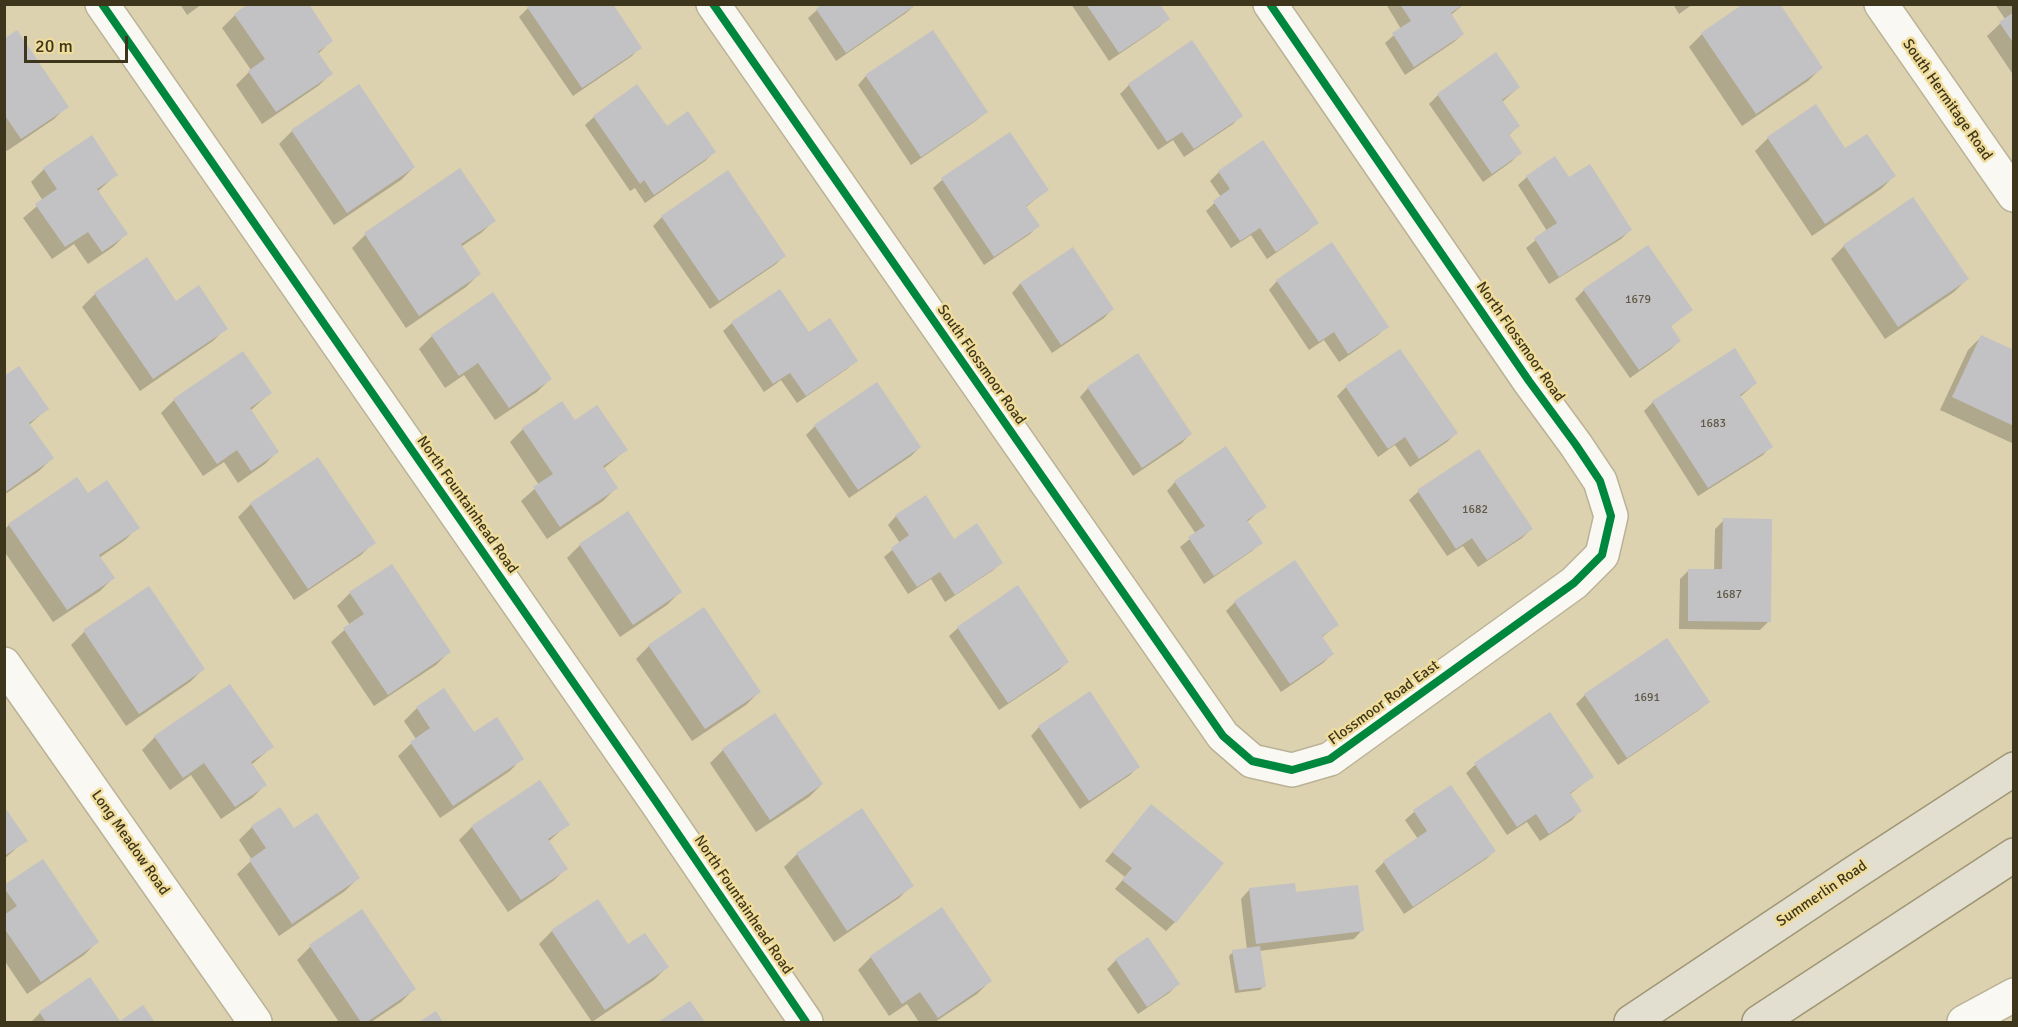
<!DOCTYPE html>
<style>
body{margin:0}
#map{position:relative;width:2018px;height:1027px;overflow:hidden;background:#dcd2af;font-family:Signika,sans-serif}
canvas{display:block}
.frame{position:absolute;inset:0;border:6px solid #3e361c;pointer-events:none}
.scale{position:absolute;left:24px;top:36px;width:104px;height:27px;box-sizing:border-box;border:3px solid #3e361c;border-top:0;padding-left:8px;font-size:18px;line-height:21px;white-space:nowrap;color:#3e361c;-webkit-text-stroke:4px #f0dd9b;paint-order:stroke}
</style>
<div id="map">
<canvas width="2018" height="1027"></canvas>
<div class="frame"></div>
<div class="scale">20 m</div>
</div>
<script>
const g = document.querySelector('canvas').getContext('2d');
g.lineJoin = 'round';
function fillPath(path, color) {
  g.fillStyle = color;
  g.fill(path, 'evenodd');
}
function poly(rows) {
  const path = new Path2D();
  for (const r of rows) {
    path.moveTo(r[0], r[1]);
    for (let i = 2; i < r.length; i += 2) path.lineTo(r[i], r[i + 1]);
  }
  return path;
}
function trace(path, color, width, dash) {
  g.strokeStyle = color;
  g.lineWidth = width;
  g.lineCap = dash ? 'butt' : 'round';
  g.setLineDash(dash || []);
  g.stroke(path);
}
function drawText(font, color, halo, rows, align = 'center') {
  g.font = font + ' Signika,sans-serif';
  g.lineWidth = 5;
  g.setLineDash([]);
  g.textBaseline = 'middle';
  g.strokeStyle = halo;
  g.fillStyle = color;
  for (const [text, x, y, turn = 0] of rows) {
    g.save();
    g.translate(x, y);
    g.rotate((+turn || 0) * Math.PI / 180);
    g.textAlign = isNaN(turn) ? turn : align;
    if (halo) g.strokeText(text, 0, 0);
    g.fillText(text, 0, 0);
    g.restore();
  }
}
fillPath(poly([
 [180,4,202,4,187,15],
 [1071,4,1158,4,1168,19,1159,27,1109,61],
 [1386,4,1464,4,1451,15,1463,34,1454,42,1405,75,1385,43,1401,29],
 [1673,4,1693,4,1679,14],
 [1995,4,2014,4,2014,76,1987,36,2005,19],
 [915,5,906,13,836,61,808,18,817,10],
 [528,8,640,47,632,56,573,96,519,17],
 [235,15,331,41,318,54,331,74,318,86,262,124,236,85,251,70,222,28],
 [1702,34,1821,68,1808,81,1742,126,1689,47],
 [4,41,67,106,54,119,7,151,4,146],
 [1192,42,1241,115,1233,124,1184,157,1173,140,1158,150,1120,94,1129,85],
 [1496,54,1519,87,1502,102,1518,126,1508,136,1520,153,1511,162,1483,182,1429,104,1438,95],
 [866,76,986,112,977,120,911,165,858,85],
 [594,117,714,152,705,161,645,203,635,188,630,191,585,125],
 [292,131,414,167,401,180,334,225,279,144],
 [1009,134,1047,190,1026,207,1038,226,1030,234,984,265,933,188,942,180],
 [91,137,116,175,97,192,126,234,113,247,88,264,74,244,52,259,23,218,43,201,31,182,44,169],
 [1768,138,1845,150,1894,176,1881,189,1812,236,1755,151],
 [460,170,494,221,481,233,461,247,479,274,466,287,406,328,352,248,365,235],
 [1219,172,1317,222,1308,231,1267,259,1251,235,1231,248,1206,211,1221,197,1210,181],
 [1527,177,1568,179,1630,230,1621,239,1549,284,1526,248,1547,231,1518,185],
 [662,217,784,256,776,264,710,309,653,226],
 [1844,246,1967,279,1954,292,1885,339,1831,259],
 [1647,247,1691,310,1670,327,1679,341,1671,349,1630,378,1575,299,1584,290],
 [1072,250,1112,309,1104,318,1052,353,1012,293,1020,284],
 [1277,281,1387,326,1378,335,1339,362,1324,340,1309,350,1269,290],
 [95,294,176,303,226,328,213,341,140,391,82,307],
 [732,323,809,334,856,360,847,369,797,403,781,380,764,392,723,331],
 [432,336,550,379,537,392,495,420,464,375,445,388,419,349],
 [1981,337,2014,370,2014,444,1940,410,1968,350],
 [4,378,47,409,29,425,52,458,39,471,4,495],
 [1756,383,1740,397,1771,446,1763,455,1698,496,1644,411,1653,402],
 [1346,387,1456,433,1447,442,1410,467,1395,445,1378,457,1337,396],
 [1088,388,1190,434,1182,443,1133,476,1080,397],
 [270,393,250,411,278,451,265,464,238,483,224,462,203,476,161,413,174,400],
 [574,422,626,450,603,469,616,488,603,501,547,539,521,501,539,485,510,442,523,429],
 [815,426,920,447,911,456,849,498,806,435],
 [1478,451,1531,529,1522,538,1478,567,1463,546,1447,556,1409,500,1418,492],
 [1175,482,1265,506,1247,522,1261,543,1252,551,1204,584,1180,547,1196,534,1167,491],
 [87,495,138,527,125,540,99,558,113,578,100,591,53,622,4,551,4,530,9,525],
 [251,504,374,542,361,555,294,600,238,517],
 [627,513,680,592,667,605,620,637,567,558,580,545],
 [896,516,954,541,1001,563,992,571,945,602,931,579,908,594,884,557,900,543,888,525],
 [1724,520,1769,621,1760,630,1679,629,1680,579,1689,570,1714,571,1715,529],
 [350,593,449,652,436,665,374,706,331,642,350,625,337,606],
 [1235,602,1337,625,1321,638,1332,654,1323,663,1281,692,1226,611],
 [958,628,1068,661,1059,670,999,710,949,636],
 [84,632,203,669,190,682,126,726,71,645],
 [649,646,759,692,746,705,692,741,636,659],
 [1585,695,1708,702,1699,710,1618,765,1576,704],
 [417,708,522,758,510,771,440,818,398,756,416,739,404,721],
 [1549,714,1592,777,1569,795,1580,811,1572,820,1540,841,1527,822,1507,835,1466,773,1475,765],
 [1039,727,1138,767,1130,775,1080,809,1031,736],
 [155,737,272,747,251,765,265,785,252,798,221,819,191,775,170,790,142,750],
 [723,750,822,784,809,797,756,832,710,763],
 [1451,787,1494,851,1486,859,1404,914,1375,871,1384,862,1418,839,1405,820,1414,812],
 [1151,806,1175,922,1166,931,1115,889,1125,877,1105,861],
 [4,809,26,840,4,859],
 [861,811,912,885,899,898,834,942,784,867,797,854],
 [568,824,548,842,566,869,553,881,508,912,459,840,472,827],
 [252,827,294,831,358,878,345,891,279,936,237,874,252,860,239,840],
 [4,887,97,942,84,955,27,994,4,960],
 [1249,890,1295,894,1362,930,1354,939,1259,951,1264,986,1260,990,1235,993,1229,956,1233,952,1247,950,1241,899],
 [942,909,990,981,977,994,935,1022,919,1022,907,1004,889,1016,858,970,871,957],
 [362,911,414,989,401,1002,371,1022,339,1022,297,960,310,947],
 [552,931,628,946,667,967,654,980,592,1022,539,944],
 [1116,960,1178,984,1169,993,1138,1014,1107,969],
 [90,979,120,1022,31,1022,40,1013],
 [689,1003,703,1022,660,1022]
]), '#0003');
fillPath(poly([
 [248,4,309,4,333,41,318,52,333,74,276,112,248,71,265,59,234,14],
 [531,4,613,4,642,48,582,88,527,7],
 [822,4,917,4,846,53,816,9],
 [1086,4,1160,4,1170,19,1119,53],
 [1400,4,1464,4,1451,13,1464,34,1414,67,1392,33,1411,21],
 [1743,4,1780,4,1823,68,1756,114,1701,33],
 [2014,12,2014,44,1999,22],
 [17,30,69,107,21,139,4,114,4,39],
 [933,30,988,112,921,157,865,75],
 [1192,40,1243,116,1194,149,1182,132,1167,142,1128,84],
 [1496,52,1520,87,1502,100,1520,126,1509,134,1522,153,1492,174,1437,94],
 [359,84,415,167,347,213,291,130],
 [637,84,667,126,688,111,716,152,654,195,644,180,640,184,593,116],
 [1816,104,1845,148,1867,134,1896,176,1825,224,1767,137],
 [1010,132,1049,190,1026,206,1040,226,994,257,941,178],
 [92,135,118,175,97,189,128,234,102,252,88,232,65,247,35,204,57,189,43,168],
 [1263,140,1319,223,1276,252,1260,228,1240,241,1213,201,1230,189,1218,171],
 [1555,156,1569,177,1590,164,1632,230,1559,277,1534,238,1557,223,1526,176],
 [460,168,496,221,461,244,481,274,419,316,364,233],
 [728,170,786,256,719,301,661,216],
 [1913,197,1969,279,1898,327,1843,245],
 [1332,242,1389,327,1348,354,1334,332,1319,342,1276,280],
 [1648,245,1693,310,1671,326,1681,341,1639,370,1583,289],
 [1073,247,1114,309,1061,345,1020,283],
 [147,257,176,301,199,285,228,329,153,379,94,293],
 [780,289,809,332,830,318,858,361,806,396,790,373,773,384,731,322],
 [493,292,552,379,509,408,478,363,459,376,431,335],
 [1981,335,2014,350,2014,426,1952,397],
 [1735,348,1757,383,1740,395,1773,447,1708,488,1652,401],
 [1400,349,1458,433,1419,459,1405,437,1388,449,1345,386],
 [243,351,272,393,250,408,279,452,251,471,237,450,217,464,173,399],
 [1138,353,1192,434,1142,468,1087,387],
 [19,366,49,409,29,423,54,458,4,493,4,376],
 [877,382,921,447,858,490,814,425],
 [562,401,575,420,597,405,628,450,603,466,618,488,560,527,533,487,553,474,522,428],
 [1226,446,1267,507,1247,520,1263,543,1214,576,1188,537,1205,526,1174,481],
 [1479,449,1533,529,1487,560,1472,538,1456,549,1417,490],
 [318,457,376,543,308,589,250,503],
 [77,477,88,493,107,480,140,528,99,555,115,578,67,610,8,524],
 [926,495,954,539,977,523,1003,563,955,595,940,572,917,587,891,548,909,535,895,515],
 [628,511,682,592,633,625,579,544],
 [1723,518,1772,519,1771,622,1688,621,1688,569,1722,569],
 [1295,560,1339,625,1322,636,1334,654,1290,684,1234,601],
 [392,564,451,652,388,695,343,628,364,614,349,592],
 [1018,585,1069,662,1008,703,957,627],
 [149,586,205,669,139,714,83,630],
 [704,607,761,692,705,729,648,645],
 [1667,638,1710,702,1627,758,1584,694],
 [230,684,274,747,251,762,267,785,235,807,204,763,183,778,154,736],
 [444,688,474,732,497,717,524,759,453,806,410,742,430,728,416,707],
 [1090,691,1140,767,1089,801,1038,726],
 [1550,712,1594,777,1570,793,1582,811,1549,834,1536,814,1517,827,1474,763],
 [775,713,823,784,770,820,722,749],
 [540,780,570,825,548,839,568,869,521,900,471,826],
 [1451,785,1496,851,1413,907,1383,861,1427,831,1413,810],
 [1151,804,1224,863,1176,923,1122,880,1132,868,1112,852],
 [4,806,28,841,4,856],
 [280,807,294,828,317,813,360,878,292,924,249,860,266,848,251,826],
 [862,808,914,886,847,931,796,853],
 [43,859,99,942,41,982,4,928,4,915,17,906,4,888,4,885],
 [1295,883,1296,892,1358,885,1364,931,1256,944,1249,888],
 [598,899,628,944,645,933,669,967,605,1010,551,930],
 [942,907,992,981,938,1018,920,992,902,1004,870,956],
 [362,909,416,989,367,1022,361,1022,309,945],
 [1148,937,1180,984,1147,1007,1115,959],
 [1260,946,1266,987,1239,990,1232,950],
 [90,977,120,1021,143,1005,155,1022,46,1022,39,1012],
 [690,1001,705,1022,658,1022],
 [436,1011,443,1022,419,1022]
]), '#c2c1c4');
const minor = poly([
 [102,4,657,803,806,1022],
 [713,4,1223,736,1252,761,1292,770,1330,759,1574,583,1602,555,1611,516,1600,481,1576,445,1529,381,1270,4],
 [1881,4,2014,195],
 [4,664,255,1022],
 [1964,1022,2014,995]
]);
const primary = poly([
 [1631,1022,1854,873,2014,769],
 [1759,1022,2014,855]
]);
trace(minor, '#bab296', 36);
trace(primary, '#9f9675', 36);
trace(minor, '#faf8f3', 33);
trace(primary, '#e3dfd0', 33);
trace(poly([
 [102,4,657,803,806,1022],
 [713,4,1223,736,1252,761,1292,770,1330,759,1574,583,1602,555,1611,516,1600,481,1576,445,1529,381,1270,4]
]), '#00873e', 8);
drawText('12px', '#5f5946', null, [
 ["1679",1638,300],
 ["1683",1713,424],
 ["1682",1475,510],
 ["1687",1729,595],
 ["1691",1647,698]
]);
drawText('15px', '#3e361c', '#f0dd9b', [
 ["South Hermitage Road",1947,100,55],
 ["North Flossmoor Road",1520,342,55],
 ["South Flossmoor Road",981,365,55],
 ["North Fountainhead Road",467,505,55],
 ["Flossmoor Road East",1384,703,-36],
 ["Long Meadow Road",130,843,55],
 ["Summerlin Road",1822,894,-34],
 ["North Fountainhead Road",743,905,56]
]);
</script>
